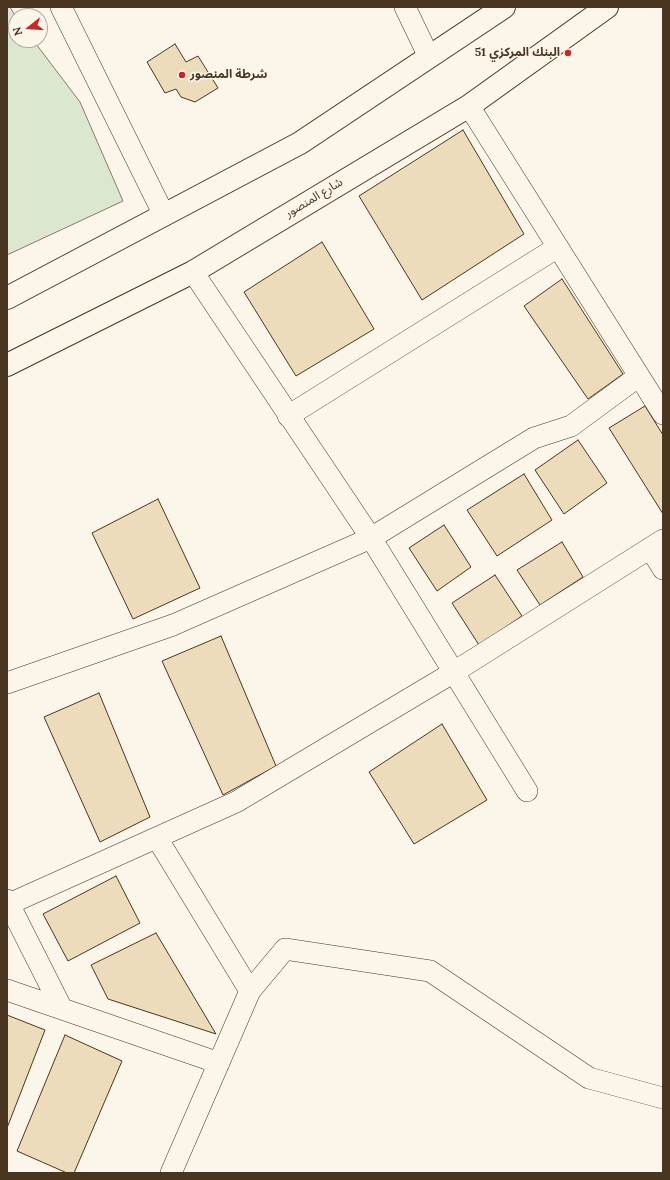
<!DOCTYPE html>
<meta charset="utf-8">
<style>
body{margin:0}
#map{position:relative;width:670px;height:1180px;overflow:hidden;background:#fbf6e9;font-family:Lora,serif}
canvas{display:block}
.frame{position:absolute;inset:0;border:8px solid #4a3520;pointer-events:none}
.north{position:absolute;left:8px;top:8px;width:40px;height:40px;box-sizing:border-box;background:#fbf6e9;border:1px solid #b4a999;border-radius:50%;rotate:253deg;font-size:11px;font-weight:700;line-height:16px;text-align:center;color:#4a3520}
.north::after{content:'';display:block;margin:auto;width:14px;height:18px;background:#c62828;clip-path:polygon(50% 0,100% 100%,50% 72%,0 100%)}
</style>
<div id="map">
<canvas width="670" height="1180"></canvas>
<div class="frame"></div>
<div class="north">N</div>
</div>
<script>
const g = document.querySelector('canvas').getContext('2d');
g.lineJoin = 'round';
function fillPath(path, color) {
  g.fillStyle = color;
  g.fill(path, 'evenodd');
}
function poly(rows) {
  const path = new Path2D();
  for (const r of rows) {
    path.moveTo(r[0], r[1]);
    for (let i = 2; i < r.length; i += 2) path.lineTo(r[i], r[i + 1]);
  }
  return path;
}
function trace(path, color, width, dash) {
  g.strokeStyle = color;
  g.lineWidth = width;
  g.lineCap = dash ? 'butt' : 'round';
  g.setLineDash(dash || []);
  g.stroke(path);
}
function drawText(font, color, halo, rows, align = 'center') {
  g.font = font + ' Lora,"Noto Sans Arabic",serif';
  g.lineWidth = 3;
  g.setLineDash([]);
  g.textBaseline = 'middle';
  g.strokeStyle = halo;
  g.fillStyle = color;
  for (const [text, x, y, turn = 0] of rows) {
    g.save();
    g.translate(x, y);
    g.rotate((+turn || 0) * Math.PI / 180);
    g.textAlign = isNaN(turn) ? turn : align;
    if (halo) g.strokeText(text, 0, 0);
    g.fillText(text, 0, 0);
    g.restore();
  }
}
const green = poly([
 [7,7,10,7,16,17,16,40,33,40,80,102,123,201,7,255,7,7]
]);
fillPath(green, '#dce7d0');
trace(green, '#887966', 1);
const building = poly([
 [175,44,186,62,198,56,218,88,195,102,181,97,176,89,165,93,147,62,175,44],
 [463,130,524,234,422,300,359,196,463,130],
 [322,242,374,329,296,376,244,292,322,242],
 [562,279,623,374,588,399,524,306,562,279],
 [645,406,663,435,663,514,609,428,645,406],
 [578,440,607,483,564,514,535,470,578,440],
 [524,474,552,520,497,556,467,510,524,474],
 [158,499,200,588,133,619,92,533,158,499],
 [444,525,471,567,437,591,409,548,444,525],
 [562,542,583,577,540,605,517,570,562,542],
 [495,575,522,616,479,645,452,603,495,575],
 [221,636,276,766,223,795,162,661,221,636],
 [99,693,150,817,100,842,44,717,99,693],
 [442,724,487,800,414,844,369,772,442,724],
 [116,876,140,923,68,961,43,914,116,876],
 [156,933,216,1034,108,999,91,965,156,933],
 [7,1015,45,1030,7,1128,7,1015],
 [65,1035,122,1061,74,1173,67,1173,17,1151,65,1035]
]);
fillPath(building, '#ecdcbc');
trace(building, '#4a3520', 1);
const minor = poly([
 [61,7,164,215],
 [405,7,429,57],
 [469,106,663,414],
 [193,272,371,538,527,791],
 [288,416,558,247],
 [650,548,663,569],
 [7,683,173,625,371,538,534,438,571,426,639,376],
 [157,838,250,991],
 [7,900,62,1009],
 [9,904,236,802,454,672,663,540],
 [7,990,219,1063],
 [171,1173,250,991,285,949,430,971,589,1078,663,1098]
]);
const major = poly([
 [7,298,300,143,504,7],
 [7,365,193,272,469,106,607,7]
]);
trace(minor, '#4a3520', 22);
trace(major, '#4a3520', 24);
trace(minor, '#fbf6e9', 21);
trace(major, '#fbf6e9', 22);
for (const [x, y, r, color] of [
 [568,53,4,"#c62828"],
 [182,75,4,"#c62828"]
]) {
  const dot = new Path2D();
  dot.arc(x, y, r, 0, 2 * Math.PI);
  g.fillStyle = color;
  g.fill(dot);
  trace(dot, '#fbf6e9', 1.5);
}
drawText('bold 12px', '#4a3520', '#fbf6e9', [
 ["البنك المركزي 51",560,53],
 ["شرطة المنصور",190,75,"left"]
], 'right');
drawText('12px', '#4a3520', '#fbf6e9', [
 ["شارع المنصور",314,198,-31]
]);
</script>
